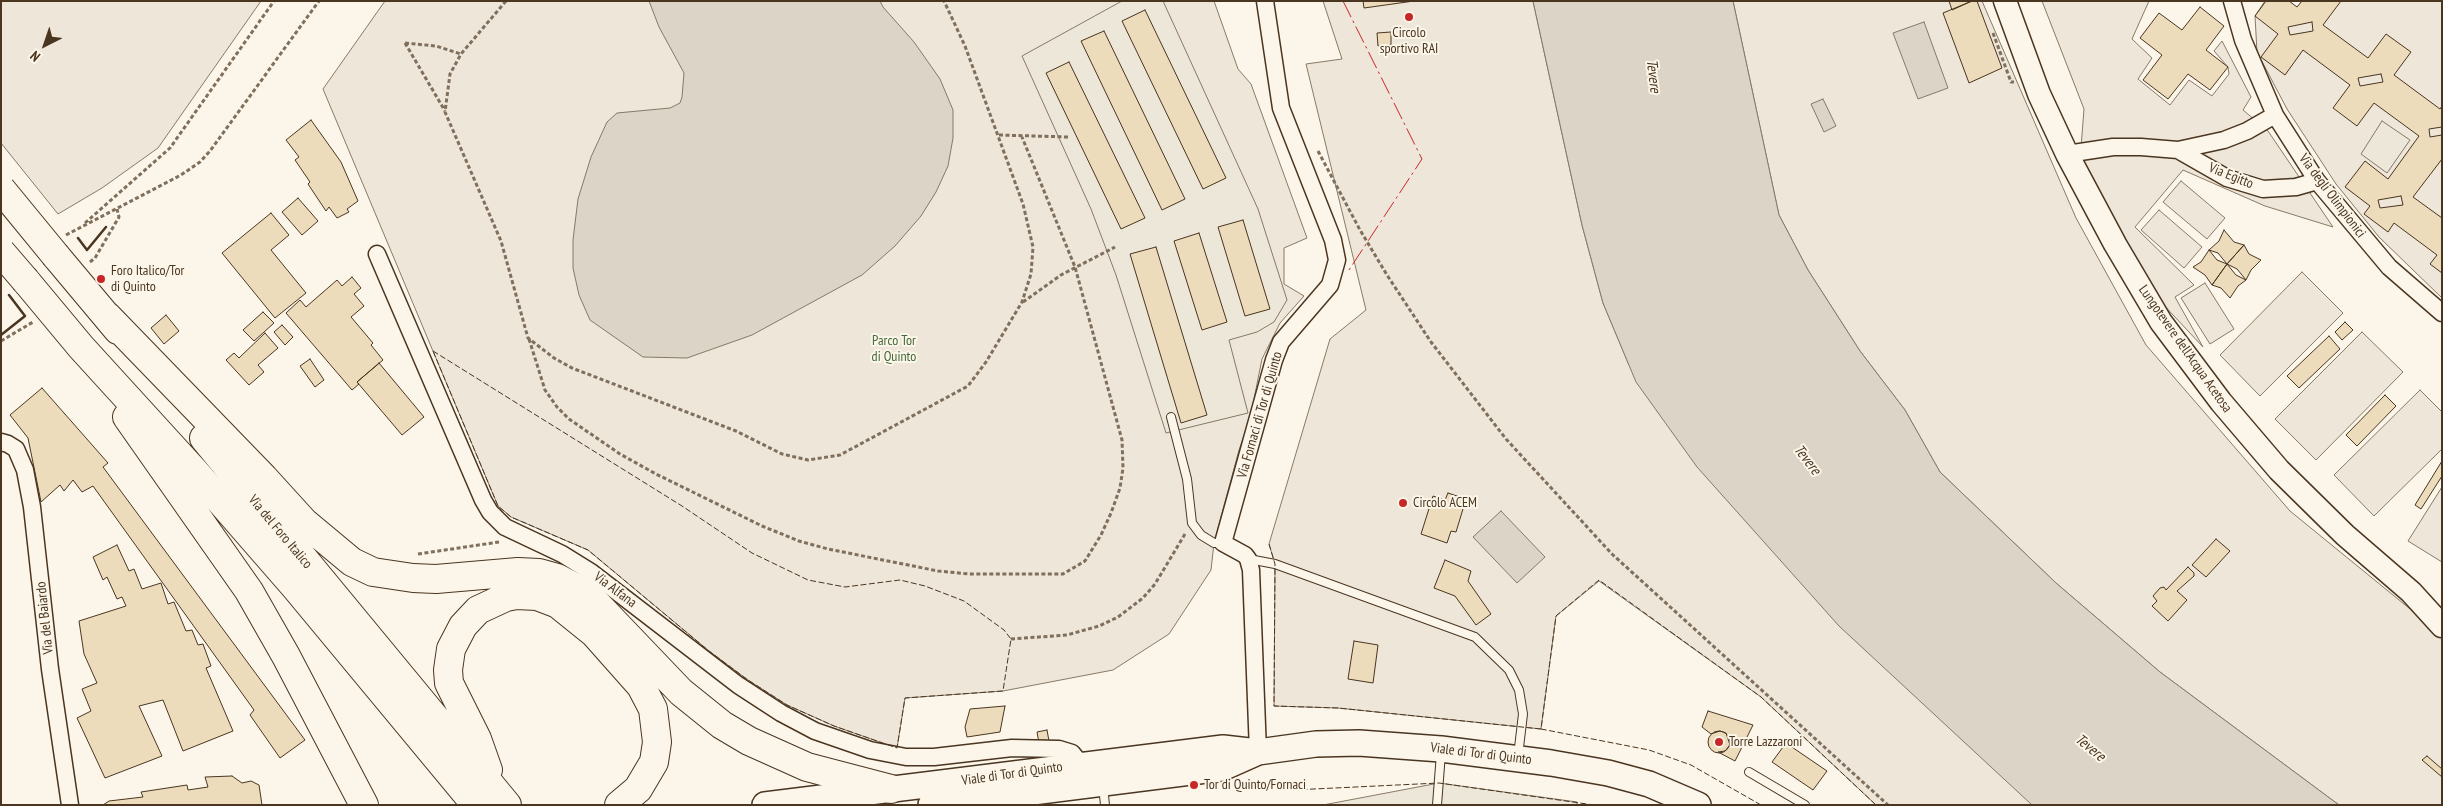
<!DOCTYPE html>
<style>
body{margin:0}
#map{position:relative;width:2443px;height:806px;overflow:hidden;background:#fbf6e9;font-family:"PT Sans Narrow",sans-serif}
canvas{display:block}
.frame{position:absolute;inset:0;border:2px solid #4a3520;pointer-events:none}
.north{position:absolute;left:20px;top:20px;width:50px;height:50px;-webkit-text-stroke:4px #fbf6e9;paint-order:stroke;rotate:221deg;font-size:14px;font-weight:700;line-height:20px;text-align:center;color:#4a3520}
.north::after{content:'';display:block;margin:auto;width:18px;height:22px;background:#4a3520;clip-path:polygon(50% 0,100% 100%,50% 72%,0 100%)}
</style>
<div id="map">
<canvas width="2443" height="806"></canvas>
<div class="frame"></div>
<div class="north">N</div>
</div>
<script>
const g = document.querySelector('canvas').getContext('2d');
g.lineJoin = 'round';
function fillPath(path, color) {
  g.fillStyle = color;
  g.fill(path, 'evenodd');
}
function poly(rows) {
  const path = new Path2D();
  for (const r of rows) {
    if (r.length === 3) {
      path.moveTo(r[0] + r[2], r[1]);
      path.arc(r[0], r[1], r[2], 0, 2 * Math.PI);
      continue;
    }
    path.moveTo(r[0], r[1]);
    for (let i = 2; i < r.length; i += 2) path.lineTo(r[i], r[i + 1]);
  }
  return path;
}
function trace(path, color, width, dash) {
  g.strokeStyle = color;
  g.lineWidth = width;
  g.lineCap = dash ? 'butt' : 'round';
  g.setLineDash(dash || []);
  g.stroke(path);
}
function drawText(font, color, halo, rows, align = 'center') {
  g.font = font + ' "PT Sans Narrow",sans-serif';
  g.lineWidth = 4;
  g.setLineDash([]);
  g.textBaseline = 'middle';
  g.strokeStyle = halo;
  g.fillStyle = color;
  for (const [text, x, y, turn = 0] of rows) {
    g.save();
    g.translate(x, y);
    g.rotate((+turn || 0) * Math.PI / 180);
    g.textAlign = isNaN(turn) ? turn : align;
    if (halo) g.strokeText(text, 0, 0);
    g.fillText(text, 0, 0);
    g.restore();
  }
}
const green = poly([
 [1,1,261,1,158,148,102,188,58,214,1,143,1,1],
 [385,1,1214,1,1238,69,1251,84,1307,238,1284,248,1284,284,1304,296,1280,323,1262,359,1250,419,1239,450,1214,543,1211,570,1169,634,1113,670,1003,691,905,698,897,748,834,726,787,705,748,680,709,651,588,550,511,517,498,506,323,89,385,1],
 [1323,1,1533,1,1582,225,1603,303,1629,365,2035,805,1876,805,1761,697,1599,581,1556,616,1541,729,1338,708,1274,706,1275,564,1269,544,1330,339,1366,310,1306,64,1342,59,1323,1],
 [1733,1,1982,1,2076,218,2146,345,2290,511,2442,635,2442,805,2339,805,2160,672,2056,583,1940,472,1905,410,1860,351,1808,270,1779,215,1733,1],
 [2042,1,2149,1,2132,39,2152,58,2138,79,2170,105,2189,80,2212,96,2229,74,2228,67,2214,51,2222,41,2251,97,2243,110,2268,131,2333,227,2265,206,2183,170,2135,227,2194,285,2175,297,2203,347,2160,301,2080,160,2084,109,2042,1],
 [2265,1,2287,1,2297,8,2302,1,2442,1,2442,298,2379,237,2336,184,2287,109,2257,52,2255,16,2265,1],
 [2181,181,2225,218,2207,239,2163,202,2181,181],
 [2159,210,2202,247,2184,268,2141,230,2159,210],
 [2302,272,2343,313,2260,396,2220,355,2302,272],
 [2205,283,2234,329,2210,344,2181,298,2205,283],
 [2362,332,2403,372,2316,460,2275,419,2362,332],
 [2420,390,2442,412,2442,449,2374,516,2334,475,2420,390],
 [2442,487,2442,562,2408,541,2442,487]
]);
fillPath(green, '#ede6d9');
trace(green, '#887966', 1);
const parking = poly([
 [1122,1,1163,1,1258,209,1287,300,1274,322,1257,332,1229,340,1248,413,1166,433,1116,275,1091,209,1022,56,1122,1],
 [2382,121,2410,140,2387,173,2361,154,2382,121],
 [1439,783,1577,802,1577,805,1323,805,1439,783]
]);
fillPath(parking, '#ede7d9');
trace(parking, '#887966', 1);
const water = poly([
 [649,1,880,1,883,7,914,42,940,79,953,110,953,138,948,166,936,192,921,216,895,246,862,275,752,335,687,358,643,357,590,320,579,295,573,268,573,240,578,199,591,157,607,122,617,113,670,108,680,103,682,97,684,73,659,27,649,1],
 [1533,1,1733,1,1779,215,1808,270,1860,351,1905,410,1940,472,2056,583,2160,672,2339,805,2032,805,1839,626,1697,467,1636,382,1603,303,1582,225,1533,1],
 [1924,22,1948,88,1918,99,1893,33,1924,22],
 [1823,99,1836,126,1824,132,1811,104,1823,99],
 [1501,511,1545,557,1517,583,1473,537,1501,511]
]);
fillPath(water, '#dcd4c6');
trace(water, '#887966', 1);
const building = poly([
 [1363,1,1414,1,1364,8,1363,1],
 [1949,1,1972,1,1952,10,1949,1],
 [1972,1,1977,1,2002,68,1969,83,1943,13,1972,1],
 [2266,1,2289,1,2297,7,2302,1,2341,1,2323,25,2368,58,2386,34,2411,52,2394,75,2440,109,2442,106,2442,159,2413,197,2442,218,2442,273,2430,264,2437,255,2394,223,2388,232,2364,214,2370,206,2345,187,2365,161,2388,179,2419,136,2374,103,2357,126,2333,108,2350,85,2303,50,2285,75,2261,57,2278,34,2255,16,2266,1],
 [2200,7,2224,26,2206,50,2228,67,2210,90,2188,74,2168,99,2143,80,2162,55,2140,38,2159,13,2182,30,2200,7],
 [1145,10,1226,178,1203,189,1122,21,1145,10],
 [2312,22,2313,31,2290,35,2288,27,2312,22],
 [1104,31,1185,199,1162,210,1081,41,1104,31],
 [1391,32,1391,45,1378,46,1377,33,1391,32],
 [1069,62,1145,218,1121,229,1046,73,1069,62],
 [2381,74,2383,82,2360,86,2358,78,2381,74],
 [311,120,341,162,358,201,347,209,349,212,337,218,329,207,326,211,308,184,310,182,295,160,299,157,286,140,311,120],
 [2442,127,2442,135,2430,137,2429,129,2442,127],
 [2401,196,2403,205,2380,208,2378,200,2401,196],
 [298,198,318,221,302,235,282,212,298,198],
 [271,213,289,235,271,250,306,293,275,318,222,253,271,213],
 [1243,220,1270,309,1245,316,1218,227,1243,220],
 [2224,230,2234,242,2244,245,2227,264,2218,253,2209,250,2219,241,2224,230],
 [1199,233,1227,322,1202,330,1174,241,1199,233],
 [2244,245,2249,254,2261,260,2251,270,2246,280,2237,269,2227,264,2244,245],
 [1156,247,1207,415,1181,423,1130,254,1156,247],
 [2209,250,2217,260,2227,264,2212,285,2205,275,2193,267,2201,262,2209,250],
 [2227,264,2236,275,2246,280,2238,286,2230,298,2221,288,2212,285,2227,264],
 [352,277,361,288,354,294,364,306,351,317,373,343,371,345,383,360,357,382,359,384,352,390,286,313,300,300,306,307,337,280,342,286,352,277],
 [263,312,274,323,254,341,243,330,263,312],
 [166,315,179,331,164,344,151,328,166,315],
 [2345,322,2353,330,2342,340,2335,332,2345,322],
 [282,325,293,337,285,345,274,332,282,325],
 [265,333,278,348,258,365,264,372,249,385,226,360,234,353,239,358,265,333],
 [2329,336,2340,349,2299,388,2287,376,2329,336],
 [310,359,324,380,315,387,300,366,310,359],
 [379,363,424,417,402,435,357,382,379,363],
 [42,388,108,463,103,467,305,740,280,758,250,715,254,710,93,486,82,492,73,480,64,491,60,485,41,502,28,438,10,415,42,388],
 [2385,395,2396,406,2357,446,2346,435,2385,395],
 [2442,461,2442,476,2421,509,2415,505,2442,461],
 [1448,493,1466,499,1456,532,1451,531,1447,543,1421,534,1433,496,1445,500,1448,493],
 [2216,539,2230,551,2206,577,2192,565,2216,539],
 [117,545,129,571,134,569,142,589,161,583,168,604,174,602,186,631,192,630,198,645,203,644,211,666,206,668,233,731,183,751,163,700,139,706,162,756,105,778,77,718,91,711,82,689,97,683,84,654,79,621,126,606,122,597,117,599,107,577,103,580,93,557,117,545],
 [1445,560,1471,571,1468,581,1491,614,1476,625,1455,596,1434,588,1445,560],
 [2188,567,2194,573,2194,576,2177,591,2187,600,2168,621,2152,606,2157,601,2153,596,2160,588,2164,587,2166,590,2188,567],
 [1354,641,1378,645,1373,683,1348,679,1354,641],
 [1005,706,1000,732,967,737,965,727,970,709,1005,706],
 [1708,711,1753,725,1735,761,1718,752,1725,751,1730,745,1726,733,1720,731,1711,734,1702,727,1708,711],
 [1047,730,1049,741,1039,743,1037,732,1047,730],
 [1719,742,11],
 [1786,743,1827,771,1813,790,1772,762,1786,743],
 [2427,756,2442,769,2442,777,2422,760,2427,756],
 [232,776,242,783,251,781,259,785,262,805,103,805,109,801,143,797,141,792,187,785,188,790,208,787,205,777,232,776]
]);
fillPath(building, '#ecdcbc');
trace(building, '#4a3520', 1);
const lane = poly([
 [1171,417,1187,479,1192,523,1201,535,1214,543,1223,543],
 [1249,559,1275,564,1475,637,1509,670,1519,690,1523,714,1518,756],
 [1749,772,1805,805],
 [1103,786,1105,805],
 [1437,805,1441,753]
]);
const street = poly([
 [2232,1,2243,40,2275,115,2317,181,2389,267,2442,313],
 [2178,150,2227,178,2263,189,2296,187,2317,181],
 [2067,154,2113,147,2141,147,2178,150,2224,140,2247,131,2275,115],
 [377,254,483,500,490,512,505,527,562,554,591,572,738,685,781,713,815,731,870,750,906,757,934,757,1012,748,1059,749,1072,753,1081,764],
 [1,442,8,444,16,449,25,470,32,507,50,669,70,805],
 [1258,752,1251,570,1248,559,1245,555,1223,543,1274,360,1281,342,1330,285,1337,260,1333,240,1281,108,1265,1]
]);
const secondary = poly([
 [2005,1,2039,94,2067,154,2115,244,2161,322,2221,402,2279,470,2345,535,2411,592,2442,626]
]);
const primary = poly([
 [765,805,1223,748,1258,752],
 [931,805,1222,768,1258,752,1316,744,1359,743,1441,749,1551,763,1608,773,1649,784,1698,805]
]);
const highway = poly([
 [56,256,118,330],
 [26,281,81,347,195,472,296,588,476,805],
 [107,316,264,478,304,522,352,562,373,572,413,578,436,579,518,572,539,573,557,578,580,590,594,601,681,692,722,725,749,741,807,767,891,789],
 [127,417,249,591,286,656,364,805],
 [204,438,507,805],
 [488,770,477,739,449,683,448,670,451,649,463,626,478,610,506,597,516,595,537,596,558,604,594,633,641,686,653,709,657,742,654,762,638,789,619,805],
 [992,805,1002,796]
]);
trace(lane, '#4a3520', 10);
trace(street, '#4a3520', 19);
trace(secondary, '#4a3520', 25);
trace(primary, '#4a3520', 28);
trace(highway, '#4a3520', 30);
trace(poly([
 [506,1,461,54,450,74,445,112,501,241,528,338,554,358,572,368,736,431,782,454,808,460,840,455,968,386,986,362,1022,302,1031,274,1033,247,1023,204,965,46,944,1],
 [1993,33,2011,82,2014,82],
 [405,43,445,111],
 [405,43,436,46,461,54],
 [999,135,1068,137],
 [1318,151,1360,230,1387,275,1431,342,1506,439,1612,554,1888,805],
 [85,223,170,148,274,1],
 [66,235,181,175,200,162,210,151,319,1],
 [90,262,95,258,119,217,117,209],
 [1023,302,1061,275,1115,247],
 [529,339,545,390,557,407,569,419,620,454,656,474,762,526,799,541,828,549,938,571,969,574,1063,574,1085,561,1101,535,1111,513,1120,488,1123,468,1122,440,1075,267,1022,137],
 [1,341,33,322],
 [418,554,499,542],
 [1011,639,1067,635,1099,626,1118,617,1143,598,1155,584,1185,534]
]), '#7f6f5c', 3, [4, 2.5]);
trace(lane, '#fbf6e9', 8);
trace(street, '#fbf6e9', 16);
trace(secondary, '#fbf6e9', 22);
trace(primary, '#fbf6e9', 25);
trace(highway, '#fbf6e9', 28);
const highwayBridge = poly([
 [1,189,56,256],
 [1,252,26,281]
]);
trace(highwayBridge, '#4a3520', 30, []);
trace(highwayBridge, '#fbf6e9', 28);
trace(poly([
 [433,351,682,506,752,553,808,580,845,587,900,580,925,586,964,601,1004,630,1011,639,1003,691,905,698,897,748,834,726,787,705,748,680,709,651,588,550,511,517,498,506,433,351],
 [1269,544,1275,564,1274,706,1338,708,1541,729],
 [1293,790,1439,783,1594,805],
 [1761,805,1691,765,1649,750,1541,729,1556,616,1599,580,1761,697,1876,805]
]), '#4a3520', 1, [6, 2.5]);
trace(poly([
 [78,238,87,250,106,227],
 [1,335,25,316,9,295]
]), '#4a3520', 2.5);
trace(poly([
 [1343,1,1422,159,1347,273]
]), '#c62828', 1, [18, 4, 2.5, 4]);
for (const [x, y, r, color] of [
 [1409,17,5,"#c62828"],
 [101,279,5,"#c62828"],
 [1403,503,5,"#c62828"],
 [1719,742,5,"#c62828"],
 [1194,785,5,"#c62828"]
]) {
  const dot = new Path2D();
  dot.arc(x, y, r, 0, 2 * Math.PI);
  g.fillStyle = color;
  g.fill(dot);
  trace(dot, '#fbf6e9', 2);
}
drawText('14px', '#4a3520', '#fbf6e9', [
 ["Circolo",1409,33,"center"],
 ["sportivo RAI",1409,49,"center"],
 ["Foro Italico/Tor",111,271],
 ["di Quinto",111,287],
 ["Circolo ACEM",1413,503],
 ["Torre Lazzaroni",1729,742],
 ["Tor di Quinto/Fornaci",1204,785]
], 'left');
drawText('14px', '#4a3520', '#fbf6e9', [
 ["Via Egitto",2231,176,22],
 ["Via degli Olimpionici",2332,196,53],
 ["Lungotevere dell'Acqua Acetosa",2185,349,55],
 ["Via Fornaci di Tor di Quinto",1260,415,-74],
 ["Via del Foro Italico",280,532,50],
 ["Via Alfana",615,590,37],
 ["Via del Baiardo",45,618,-96],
 ["Viale di Tor di Quinto",1481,754,7],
 ["Viale di Tor di Quinto",1012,774,-8]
]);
drawText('14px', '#436837', '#fbf6e9', [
 ["Parco Tor",894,341],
 ["di Quinto",894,357]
]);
drawText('italic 15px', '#4a3520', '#fbf6e9', [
 ["Tevere",1653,76,83],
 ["Tevere",1807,460,52],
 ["Tevere",2090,748,39]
]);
</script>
